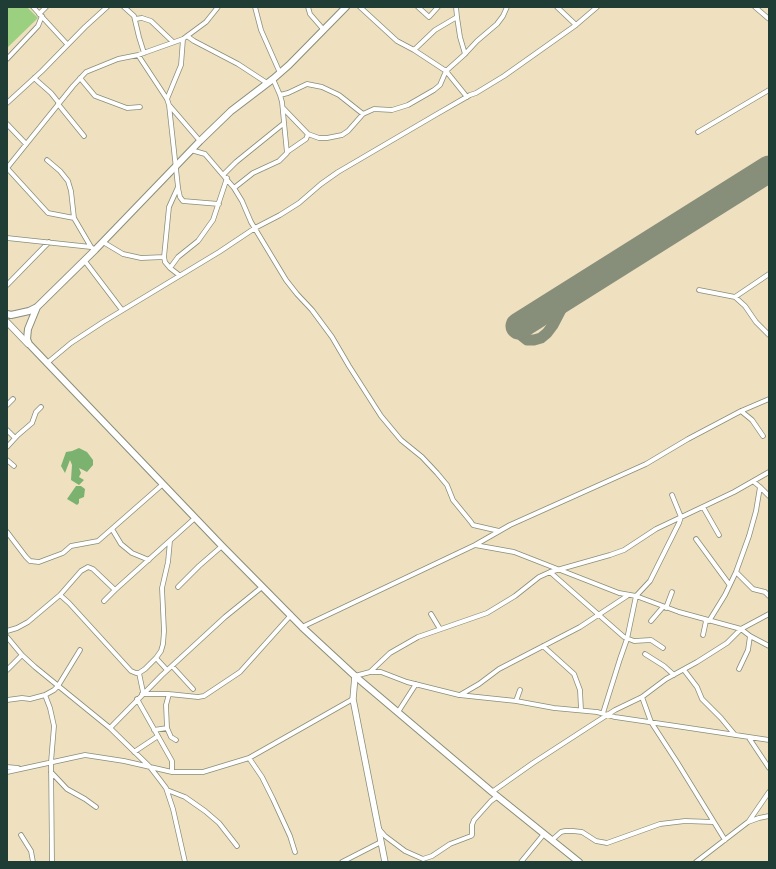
<!DOCTYPE html>
<style>
body{margin:0}
#map{position:relative;width:776px;height:869px;overflow:hidden;background:#efe0bf;font-family:"Old Standard TT",serif}
canvas{display:block}
.frame{position:absolute;inset:0;border:8px solid #1f3d34;pointer-events:none}
</style>
<div id="map">
<canvas width="776" height="869"></canvas>
<div class="frame"></div>
</div>
<script>
const g = document.querySelector('canvas').getContext('2d');
g.lineJoin = 'round';
function fillPath(path, color) {
  g.fillStyle = color;
  g.fill(path, 'evenodd');
}
function poly(rows) {
  const path = new Path2D();
  for (const r of rows) {
    path.moveTo(r[0], r[1]);
    for (let i = 2; i < r.length; i += 2) path.lineTo(r[i], r[i + 1]);
  }
  return path;
}
function trace(path, color, width, dash) {
  g.strokeStyle = color;
  g.lineWidth = width;
  g.lineCap = dash ? 'butt' : 'round';
  g.setLineDash(dash || []);
  g.stroke(path);
}
fillPath(poly([
 [7,7,27,7,38,18,7,48]
]), '#9bd081');
fillPath(poly([
 [79,448,87,452,93,460,93,465,87,472,79,468,81,473,79,477,84,480,79,485,71,480,72,465,70,460,65,473,61,466,66,452,72,451],
 [76,486,81,486,85,489,84,497,79,499,79,503,77,505,67,499]
]), '#7cb26f');
trace(poly([
 [519,326,519,332,522,336,527,340,534,340,541,338,547,333,553,325,564,304,574,291]
]), '#878e7a', 11);
trace(poly([
 [519,326,769,169]
]), '#878e7a', 27);
const street = poly([
 [33,7,67,44],
 [124,7,134,16,139,37,144,53],
 [255,7,261,30,280,73],
 [308,7,310,14,323,29],
 [360,7,397,41,414,50,446,71,467,97],
 [418,7,429,17,438,7],
 [557,7,576,25],
 [755,7,769,19],
 [39,14,46,7],
 [457,17,460,37,465,54],
 [135,19,142,18,151,21,173,42],
 [187,36,194,41,238,64,267,83],
 [414,50,435,30,457,17,456,7],
 [138,55,167,99,169,105,200,141],
 [7,59,38,26,42,16],
 [34,78,51,93,59,103],
 [80,78,95,96,127,108,140,107],
 [280,95,288,93,307,84,322,87,339,95,363,114],
 [167,99,181,65,183,39],
 [7,103,42,71,85,27,107,7],
 [58,104,84,136],
 [169,105,178,187,169,207,164,257,165,262,170,268,179,275],
 [283,108,308,134,319,138,327,138,342,135,348,131,363,114,374,109,392,110,408,105,434,90,440,85,446,71,465,54,477,41,497,24,503,16,507,7],
 [7,124,26,144],
 [698,132,769,90],
 [191,150,205,154,234,188,242,201,251,222,286,280,297,294,312,310,332,337,349,366,381,416,401,440,422,457,437,473,447,485,453,500,471,522,473,525,499,531],
 [287,152,303,141,306,139,308,134],
 [47,160,60,171,68,181,71,191,74,218],
 [7,168,73,86,86,72,118,59,138,55,183,39,206,22,218,7],
 [7,168,48,213,74,218,91,247,95,250],
 [224,174,236,162,283,124],
 [178,188,180,197,183,201,219,204],
 [234,188,253,173,279,161,287,153,282,102,280,95,273,79],
 [7,238,91,247],
 [103,242,123,254,141,258,164,257],
 [84,260,122,310],
 [170,268,178,257,198,241,213,220,227,178],
 [7,285,49,242],
 [699,290,735,297,745,306,756,322,769,335],
 [735,297,769,274],
 [47,363,71,343,103,322,219,252,255,228,280,215,299,203,321,184,338,172,437,114,470,95,476,93,504,76,576,25,597,7],
 [7,405,13,399],
 [741,411,752,420,763,436],
 [7,430,15,438],
 [7,447,18,435,32,423,36,412,41,407],
 [7,460,14,466],
 [760,487,769,496],
 [703,507,719,535],
 [112,529,121,544,132,553,149,560],
 [7,532,26,557,30,561,39,562,63,553,71,546,98,541,163,484],
 [696,539,729,584],
 [475,545,514,552,619,593,636,596,679,612,741,629,750,636,769,646],
 [550,572,624,637,634,641,651,640,663,648],
 [736,572,753,589,765,592,769,596],
 [178,587,199,566,222,546],
 [60,595,69,603,131,671,136,673,139,673],
 [104,601,115,590],
 [666,608,672,592],
 [431,614,440,629],
 [651,621,663,607],
 [709,621,725,595,736,572,749,536,756,511,760,487,754,482],
 [302,627,475,545,510,525,646,464,688,439,741,411,769,399],
 [7,631,17,628,28,622,60,595,81,571,88,567,93,569,115,590,195,518],
 [703,635,706,621],
 [7,637,22,655,35,667,110,728,150,767,160,780,166,788,173,809,185,862],
 [543,646,574,674,580,690,581,710],
 [645,654,664,666,674,675],
 [156,658,167,670],
 [172,666,193,689],
 [739,669,748,650,750,636],
 [7,670,22,655],
 [684,670,697,687,702,699,721,718,735,735],
 [370,672,390,653,418,637,487,613,515,596,539,577,550,572,610,555,624,550,656,529,734,492,769,472],
 [355,676,370,672,381,672,407,682,459,695,516,701,554,708,597,712,615,717,676,726,769,740],
 [143,692,139,673,145,669,156,658,161,651,163,644,164,631,162,588,168,562,170,541],
 [142,694,169,694,198,697,204,696,240,672,291,615],
 [169,694,166,705,167,728,171,737,176,740],
 [45,695,50,708,54,726,51,762,52,862],
 [460,695,479,684,499,669,580,627,627,596],
 [642,697,651,722,677,762,725,840],
 [137,699,172,761,172,772],
 [7,700,22,698,30,699,45,695,54,690,58,686,80,650],
 [516,701,520,690],
 [398,712,416,684],
 [603,713,620,659,627,639,636,596,650,581,679,523,681,517,672,495],
 [110,728,162,675,225,617,262,587],
 [154,730,167,728],
 [749,738,769,768],
 [134,752,158,736],
 [249,758,262,777,273,799,290,836,295,852],
 [7,767,18,768],
 [7,772,85,755,124,761,172,772,203,772,249,758,353,699],
 [51,772,67,789,85,799,96,807],
 [167,790,185,797,205,811,219,823,237,846],
 [492,792,533,763,590,726,615,710,642,697,666,679,697,662,727,643,741,629,769,614],
 [749,821,769,792],
 [379,829,385,836,405,851,423,859,432,856,450,844,471,836,472,835,472,825,474,820,491,801,498,796],
 [21,835,31,851,33,862],
 [552,840,561,832,565,831,573,831,582,832,596,841,607,843,660,824,685,821,713,822],
 [342,862,381,842],
 [521,862,544,834],
 [696,862,748,822,759,818,769,816]
]);
const secondary = poly([
 [7,322,28,344],
 [355,676,353,699,385,862]
]);
const primary = poly([
 [37,307,28,329,27,339,29,344,222,546,302,627,355,676,492,792,579,862],
 [7,314,11,315,29,311,37,307,95,250,200,141,231,111,273,79,289,65,346,7]
]);
trace(street, '#878e7a', 5.5);
trace(secondary, '#878e7a', 7);
trace(primary, '#878e7a', 8);
trace(street, '#fff', 4);
trace(secondary, '#fff', 5.5);
trace(primary, '#fff', 6);
</script>
